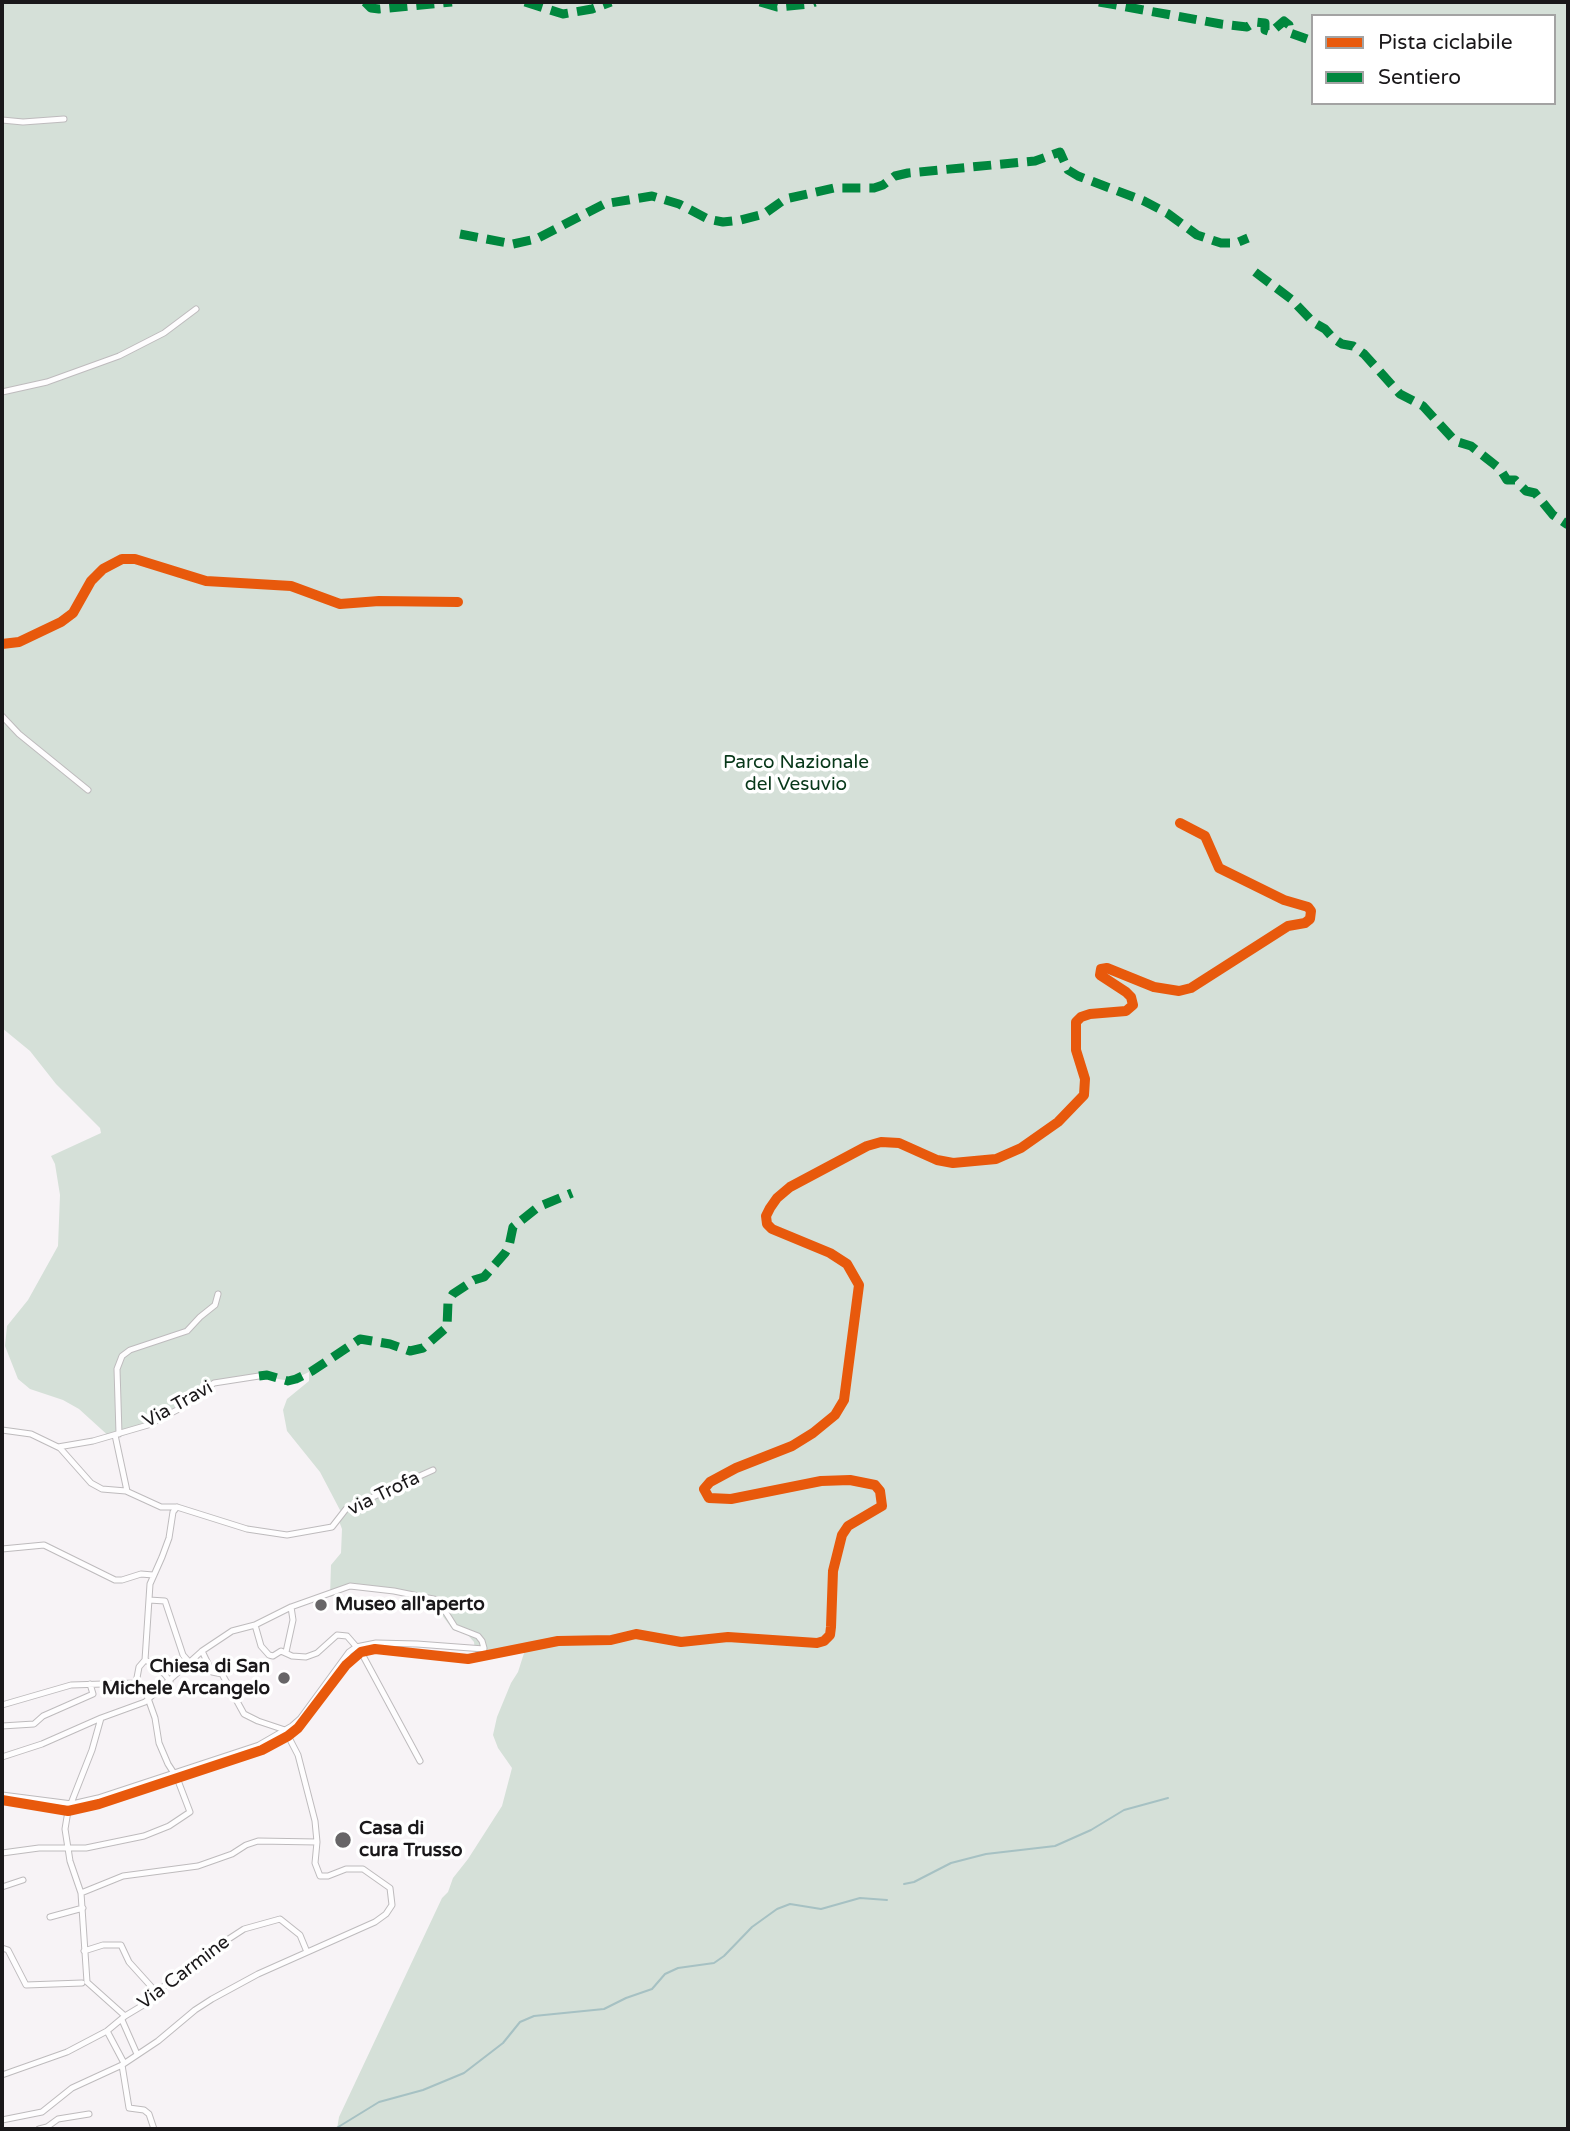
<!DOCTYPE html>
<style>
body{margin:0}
#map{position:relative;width:1570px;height:2131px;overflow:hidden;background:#f7f3f6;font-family:"Varela Round",sans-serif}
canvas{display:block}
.frame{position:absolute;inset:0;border:4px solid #1a181a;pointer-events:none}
.legend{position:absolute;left:1311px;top:14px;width:245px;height:91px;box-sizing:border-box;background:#fff;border:2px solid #a3a3a3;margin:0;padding:9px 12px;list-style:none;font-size:21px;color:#1a181a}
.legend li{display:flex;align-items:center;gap:14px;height:35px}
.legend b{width:35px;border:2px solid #a3a3a3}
</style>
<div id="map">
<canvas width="1570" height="2131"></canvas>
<div class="frame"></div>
<ul class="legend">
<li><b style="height:9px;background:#e8590c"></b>Pista ciclabile</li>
<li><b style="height:9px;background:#00873e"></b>Sentiero</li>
</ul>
</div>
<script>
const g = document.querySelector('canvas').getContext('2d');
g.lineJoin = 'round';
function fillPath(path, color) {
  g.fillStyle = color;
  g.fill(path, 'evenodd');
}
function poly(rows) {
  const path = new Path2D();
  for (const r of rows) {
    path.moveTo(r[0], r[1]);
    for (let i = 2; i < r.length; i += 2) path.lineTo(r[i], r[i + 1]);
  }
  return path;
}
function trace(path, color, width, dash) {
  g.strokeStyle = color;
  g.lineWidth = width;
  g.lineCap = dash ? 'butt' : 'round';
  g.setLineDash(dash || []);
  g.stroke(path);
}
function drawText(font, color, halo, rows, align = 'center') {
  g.font = font + ' "Varela Round",sans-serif';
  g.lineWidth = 7;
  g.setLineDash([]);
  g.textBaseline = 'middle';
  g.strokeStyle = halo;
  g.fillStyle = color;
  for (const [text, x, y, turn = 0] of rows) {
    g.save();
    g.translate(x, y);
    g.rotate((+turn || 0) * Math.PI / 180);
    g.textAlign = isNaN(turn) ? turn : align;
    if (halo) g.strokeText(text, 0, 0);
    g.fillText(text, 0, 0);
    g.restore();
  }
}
fillPath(poly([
 [2,2,1568,2,1568,2129,337,2129,339,2117,442,1898,448,1892,453,1878,468,1859,502,1806,512,1768,498,1748,493,1735,497,1717,511,1683,518,1672,525,1650,476,1660,474,1642,467,1634,453,1630,431,1600,389,1591,352,1588,330,1597,331,1565,341,1553,342,1529,339,1521,341,1512,320,1472,287,1431,283,1410,287,1399,309,1381,309,1372,290,1381,267,1377,244,1378,209,1385,200,1389,185,1402,183,1407,156,1425,112,1439,79,1409,63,1400,30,1389,18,1379,5,1346,7,1326,28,1300,58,1246,60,1195,55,1164,51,1156,101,1133,100,1128,56,1084,30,1051,2,1028],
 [1313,16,1554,16,1554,103,1313,103]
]), '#d5e0d8');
trace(poly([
 [904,1884,914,1882,951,1863,986,1854,1055,1846,1091,1830,1124,1810,1168,1798],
 [335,2129,379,2102,423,2090,464,2073,503,2043,520,2022,534,2016,604,2009,626,1998,652,1989,665,1974,678,1968,714,1963,724,1956,752,1927,777,1909,790,1904,821,1909,860,1898,887,1900]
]), '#a6c1c3', 2);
const minor = poly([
 [2,120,23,122,64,119],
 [2,392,47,382,119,356,164,333,196,309],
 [2,644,19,642,61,622,73,613,91,581,103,569,122,559,135,559,206,581,291,586,340,604,379,601,458,602],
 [2,716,19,734,88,790],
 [2,1430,31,1434,60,1448,91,1483,102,1489,126,1491,161,1507,177,1507,247,1529,287,1535,332,1527,346,1509,433,1470],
 [119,1434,117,1369,122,1356,130,1350,187,1331,200,1317,215,1305,218,1294],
 [115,1435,127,1491],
 [58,1447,93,1441,148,1425,177,1410,214,1383,259,1376],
 [2,1549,44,1545,115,1580,122,1580,141,1574,153,1575],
 [149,1600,165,1601,183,1655,190,1663],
 [255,1625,261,1646,269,1655,273,1656,281,1651,292,1656,306,1657,317,1653,337,1635,347,1636,361,1652,420,1761],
 [286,1652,293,1620,291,1607],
 [145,1660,158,1666,170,1681],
 [136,1683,139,1667,145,1660,150,1584,162,1557,169,1538,173,1512,177,1507],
 [2,1705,71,1685,136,1683],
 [2,1726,34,1724,43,1716,93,1694,90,1684],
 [2,1757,42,1744,101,1718],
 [2,1795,72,1804,98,1798,259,1745,292,1726,300,1719,349,1652,356,1647,376,1643,417,1644,484,1649],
 [2,1800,68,1811,99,1804,262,1750,288,1736,298,1728,346,1665,361,1652,375,1649,468,1659,558,1641,611,1640,636,1634,681,1642,728,1637,817,1643,824,1641,830,1635,831,1627,833,1571,842,1535,848,1526,882,1506,880,1491,875,1485,850,1480,821,1481,731,1499,709,1498,704,1489,710,1482,736,1468,792,1446,813,1433,835,1415,844,1400,859,1285,847,1264,830,1253,772,1229,767,1224,766,1216,770,1208,777,1198,790,1187,867,1146,881,1142,899,1143,937,1160,953,1163,996,1159,1021,1148,1058,1122,1084,1095,1085,1079,1076,1050,1076,1022,1081,1017,1090,1014,1126,1011,1133,1005,1131,997,1126,992,1100,975,1101,969,1107,968,1154,987,1179,991,1191,988,1288,926,1305,923,1310,919,1311,911,1308,907,1284,900,1219,868,1205,836,1180,823],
 [2,1853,39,1848,86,1848,144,1836,169,1826,190,1812,177,1778,168,1764,159,1743,155,1718,144,1687,136,1683],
 [2,1887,23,1880],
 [81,1893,123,1876,198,1866,232,1854,246,1845,258,1841,317,1842],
 [50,1917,83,1908],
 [2,1948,8,1950,26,1985,82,1983],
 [84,1951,103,1945,121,1945,129,1962,157,1993],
 [125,2016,87,1982,81,1893,70,1861,65,1829,68,1811,92,1750,101,1718,145,1702,202,1651,232,1631,255,1625,291,1607,350,1586,394,1591,438,1600,455,1627,478,1636,482,1641,484,1648],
 [122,2020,137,2054],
 [107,2031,124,2063],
 [122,2065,129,2108,144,2110,149,2114,154,2129],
 [2,2075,67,2052,107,2031,125,2016,145,2004,177,1974,204,1962,224,1942,244,1929,280,1919,300,1935,307,1952],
 [2,2120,42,2112,72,2088,122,2065,158,2041,195,2010,212,1999,258,1974,375,1922,386,1914,392,1905,390,1888,363,1869,346,1869,328,1876,320,1876,315,1863,317,1842,315,1821,298,1755,285,1730,258,1721,244,1714,222,1674,212,1672,202,1651],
 [39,2129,47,2127,58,2119,89,2114]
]);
trace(minor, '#bebbbd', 7);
trace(minor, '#fefdfe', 5);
trace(poly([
 [365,2,371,8,379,9,452,2],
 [525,2,563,14,592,9,611,2],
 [760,2,777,7,810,4,815,2],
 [1099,2,1221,24,1247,27,1255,22,1265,23,1265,30,1271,32,1284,21,1289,25,1290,33,1307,39],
 [460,234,513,244,536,239,604,204,652,196,679,204,708,219,723,222,741,220,764,214,785,199,834,188,874,188,883,185,895,176,908,173,1035,161,1060,152,1068,170,1078,176,1144,201,1167,213,1197,235,1221,243,1236,243,1248,238],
 [1255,272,1291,299,1313,322,1325,329,1333,338,1342,344,1353,346,1364,354,1400,394,1423,406,1455,441,1471,446,1500,469,1507,480,1515,480,1526,491,1535,493,1553,515,1568,525],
 [259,1376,267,1375,288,1381,296,1379,312,1371,360,1339,390,1344,410,1351,423,1348,447,1327,448,1302,453,1294,474,1280,484,1277,505,1253,509,1246,513,1227,538,1207,572,1193]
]), '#00873e', 9, [18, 9]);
trace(poly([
 [2,644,19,642,61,622,73,613,91,581,103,569,122,559,135,559,206,581,291,586,340,604,379,601,458,602],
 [2,1800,68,1811,99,1804,262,1750,288,1736,298,1728,346,1665,361,1652,375,1649,468,1659,558,1641,611,1640,636,1634,681,1642,728,1637,817,1643,824,1641,830,1635,831,1627,833,1571,842,1535,848,1526,882,1506,880,1491,875,1485,850,1480,821,1481,731,1499,709,1498,704,1489,710,1482,736,1468,792,1446,813,1433,835,1415,844,1400,859,1285,847,1264,830,1253,772,1229,767,1224,766,1216,770,1208,777,1198,790,1187,867,1146,881,1142,899,1143,937,1160,953,1163,996,1159,1021,1148,1058,1122,1084,1095,1085,1079,1076,1050,1076,1022,1081,1017,1090,1014,1126,1011,1133,1005,1131,997,1126,992,1100,975,1101,969,1107,968,1154,987,1179,991,1191,988,1288,926,1305,923,1310,919,1311,911,1308,907,1284,900,1219,868,1205,836,1180,823]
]), '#e8590c', 10);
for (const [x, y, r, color] of [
 [321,1605,7,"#676567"],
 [284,1678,7,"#676567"],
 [343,1840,9,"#676567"]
]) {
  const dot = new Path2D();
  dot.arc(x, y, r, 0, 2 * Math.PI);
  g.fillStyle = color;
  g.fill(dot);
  trace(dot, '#fff', 2.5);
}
drawText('19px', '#073719', '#fff', [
 ["Parco Nazionale",796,763],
 ["del Vesuvio",796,785]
]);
drawText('19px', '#1a181a', '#fff', [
 ["Via Travi",178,1405,-29],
 ["via Trofa",384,1494,-26],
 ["Via Carmine",184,1973,-37]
]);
drawText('bold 19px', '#1a181a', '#fff', [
 ["Museo all'aperto",335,1605],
 ["Chiesa di San",270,1667,"right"],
 ["Michele Arcangelo",270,1689,"right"],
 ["Casa di",359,1829],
 ["cura Trusso",359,1851]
], 'left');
</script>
